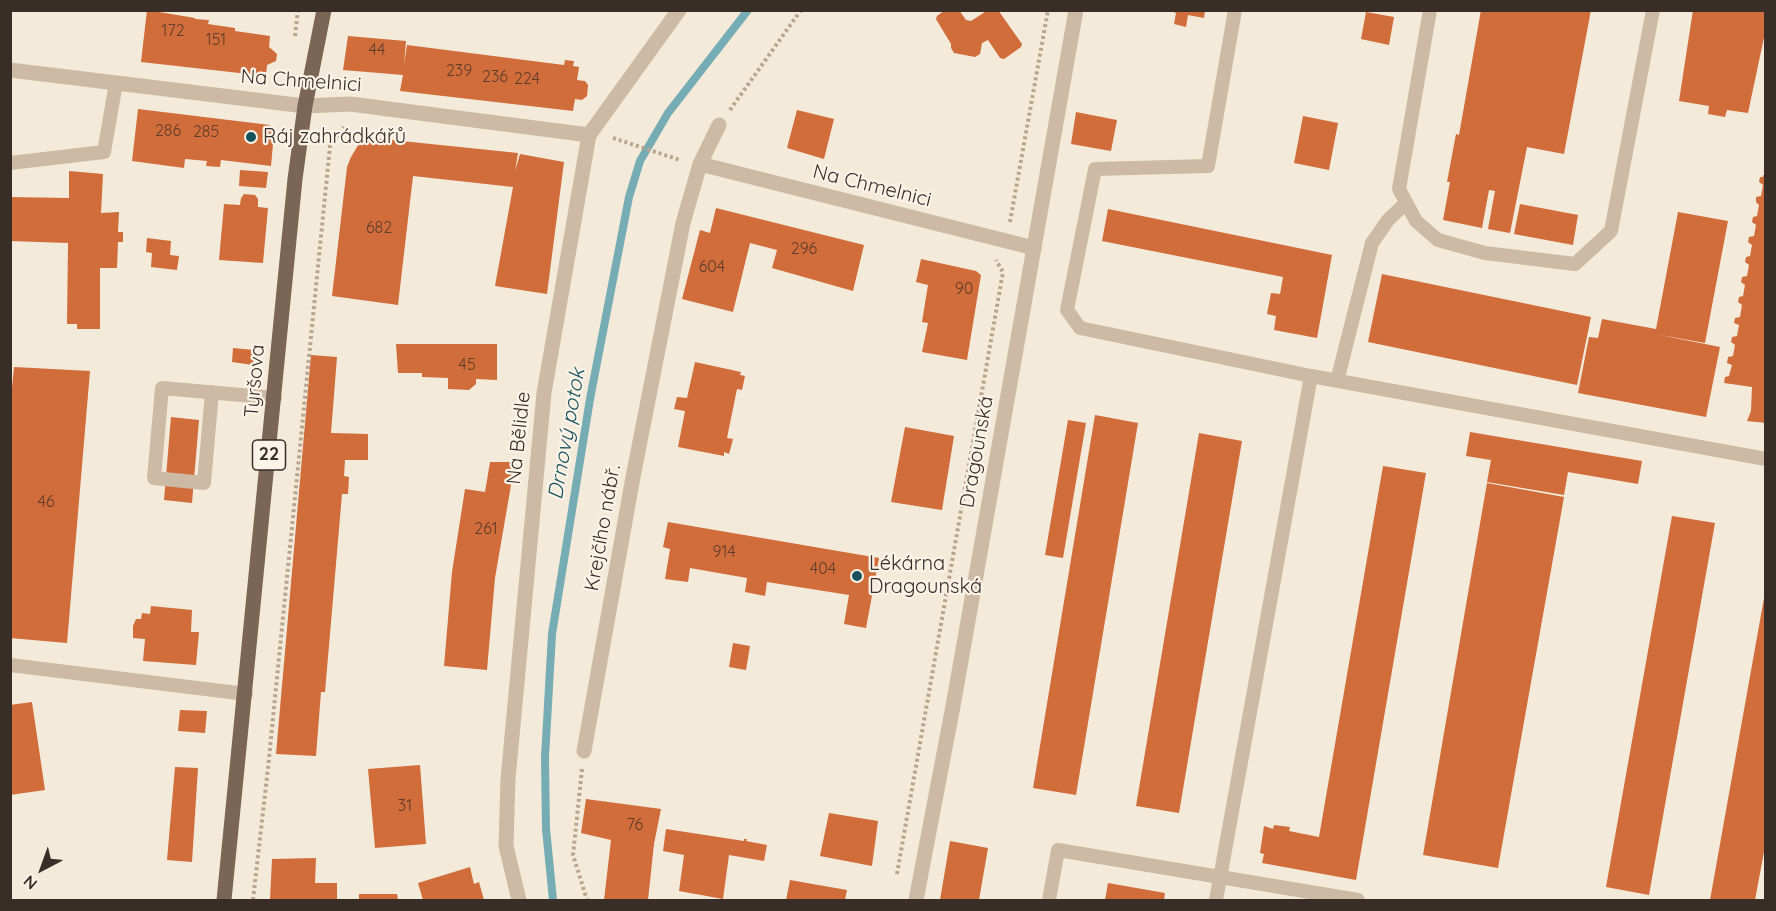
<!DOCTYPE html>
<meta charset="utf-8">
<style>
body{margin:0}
#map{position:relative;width:1776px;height:911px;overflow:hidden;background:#f4eada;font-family:Quicksand,sans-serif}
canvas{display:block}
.frame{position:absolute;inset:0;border:12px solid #382d27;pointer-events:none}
.north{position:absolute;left:12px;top:839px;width:60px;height:60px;-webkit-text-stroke:4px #fbf3e7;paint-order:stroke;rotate:221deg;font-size:16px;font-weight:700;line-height:24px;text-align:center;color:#382d27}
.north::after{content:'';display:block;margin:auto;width:21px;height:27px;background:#382d27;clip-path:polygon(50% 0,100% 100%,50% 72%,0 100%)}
</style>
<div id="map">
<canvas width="1776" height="911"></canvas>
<div class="frame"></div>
<div class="north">N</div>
</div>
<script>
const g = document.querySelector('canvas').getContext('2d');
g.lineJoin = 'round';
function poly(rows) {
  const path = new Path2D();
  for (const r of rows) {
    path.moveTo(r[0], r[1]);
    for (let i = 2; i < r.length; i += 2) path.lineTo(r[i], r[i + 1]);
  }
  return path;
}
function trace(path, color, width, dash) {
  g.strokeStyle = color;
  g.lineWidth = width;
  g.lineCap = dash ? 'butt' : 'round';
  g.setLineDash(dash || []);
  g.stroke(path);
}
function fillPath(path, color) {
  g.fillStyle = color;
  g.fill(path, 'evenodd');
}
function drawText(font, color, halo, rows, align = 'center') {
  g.font = font + ' Quicksand,sans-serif';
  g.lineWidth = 4.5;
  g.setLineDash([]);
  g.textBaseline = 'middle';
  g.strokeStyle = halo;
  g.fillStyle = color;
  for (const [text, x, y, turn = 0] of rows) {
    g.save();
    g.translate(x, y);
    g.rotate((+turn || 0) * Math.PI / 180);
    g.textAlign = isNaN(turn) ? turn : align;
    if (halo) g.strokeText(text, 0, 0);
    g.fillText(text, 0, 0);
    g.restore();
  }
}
trace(poly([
 [553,900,546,829,545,757,552,634,590,399,629,197,640,161,668,113,748,10]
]), '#76acb3', 8);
fillPath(poly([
 [147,10,195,18,195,19,209,20,208,24,235,28,235,31,270,36,269,47,277,54,276,61,267,65,266,76,141,62],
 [945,10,959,10,966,20,971,21,988,10,998,10,1022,44,1021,47,1004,59,1000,58,988,40,982,43,980,54,975,57,954,53,951,48,951,44,936,19,937,16],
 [1168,10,1205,10,1204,18,1188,15,1186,27,1174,24,1176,13],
 [1481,10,1591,10,1564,154,1527,147,1510,233,1488,229,1495,191,1489,190,1482,228,1443,220,1450,182,1447,182,1456,134,1459,135],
 [1693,10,1766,10,1766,28,1748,113,1727,110,1725,117,1708,114,1709,106,1679,101],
 [1366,12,1394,17,1389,45,1361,39],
 [348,36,406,41,404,64,407,45,564,65,565,60,574,61,573,66,579,67,577,80,585,81,588,85,587,96,582,100,575,99,573,111,400,91,403,75,343,70],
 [138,109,270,125,274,133,271,166,221,160,220,167,206,166,207,161,185,159,184,168,132,161],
 [797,110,834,119,824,159,787,148],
 [1076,112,1117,120,1111,151,1071,144],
 [1303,116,1338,123,1329,170,1294,163],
 [363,137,518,153,515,171,520,154,564,162,547,294,495,286,513,187,413,176,398,305,332,296,347,167,351,157],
 [240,170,268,172,266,188,239,186],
 [69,171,103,174,101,213,119,212,118,232,123,232,123,242,118,242,117,268,100,268,100,329,77,329,77,324,67,324,68,243,10,241,10,197,69,198],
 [1763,175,1766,176,1766,423,1747,421,1751,411,1752,387,1724,383,1725,377,1729,376,1732,365,1727,363,1728,357,1733,356,1735,345,1731,342,1732,337,1737,336,1739,325,1734,323,1735,318,1740,317,1742,305,1738,302,1739,297,1743,296,1745,285,1741,282,1742,277,1747,276,1749,265,1745,262,1746,257,1750,256,1752,245,1748,242,1749,237,1754,236,1756,225,1752,222,1753,217,1757,216,1759,205,1756,202,1756,197,1761,196,1763,185,1759,182,1760,177,1763,177],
 [244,194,255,195,258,199,258,207,268,208,263,263,219,260,224,204,240,205,241,198],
 [1520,204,1578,215,1573,245,1514,234],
 [716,208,864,245,853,291,772,268,777,250,750,243,733,312,682,299,700,230,710,233],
 [1108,209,1332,255,1317,338,1274,330,1276,316,1267,314,1271,293,1280,294,1283,277,1102,241],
 [1678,212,1728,221,1705,343,1655,334,1720,347,1706,417,1578,393,1589,337,1598,338,1602,319,1656,329],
 [147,238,171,241,170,255,179,256,177,270,151,267,152,253,146,252],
 [921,259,976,271,981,275,967,360,922,352,928,323,922,322,928,285,916,282],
 [1382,274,1591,317,1577,385,1368,342],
 [396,344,497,344,497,380,476,379,476,384,469,390,448,389,448,378,422,377,422,373,398,373],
 [233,348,255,350,253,365,232,362],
 [311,355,337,357,331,433,368,434,368,460,345,460,344,476,349,477,348,494,342,494,325,692,321,692,316,756,276,754],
 [695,362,741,372,740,375,745,376,742,390,737,389,727,438,733,439,729,454,724,452,724,456,678,447,685,411,674,409,677,397,687,398],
 [14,367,90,371,67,643,10,638,10,409],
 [1095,415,1138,423,1076,795,1033,788],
 [171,417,199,420,192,503,164,500],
 [1068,420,1086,423,1063,558,1045,555],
 [905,427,954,436,942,510,891,502],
 [1470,432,1642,461,1638,484,1568,472,1564,495,1487,482,1491,460,1466,456],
 [1199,433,1242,441,1179,813,1136,806],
 [490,462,515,462,495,578,487,670,444,666,452,572,465,489,485,492],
 [1383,466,1426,473,1356,880,1262,863,1264,854,1260,853,1264,826,1273,829,1274,825,1290,827,1289,831,1319,837],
 [1487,483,1564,497,1498,868,1423,855],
 [1672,516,1715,523,1649,895,1606,887],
 [668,522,879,558,866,628,844,624,849,595,767,582,765,596,745,592,747,578,690,568,688,582,665,579,670,549,663,547],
 [1764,598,1766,841,1755,900,1710,900],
 [151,606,192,610,191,632,199,632,196,665,143,661,145,639,133,638,133,626,136,619,141,619,142,613,150,614],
 [733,643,750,646,746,670,729,667],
 [32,702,45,790,10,795,10,705],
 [180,710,207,711,205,733,178,731],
 [420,765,426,844,375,848,368,769],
 [175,767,198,768,192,862,167,860],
 [586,799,661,809,654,844,648,900,604,900,611,840,581,833],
 [829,813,878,821,872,866,820,856],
 [666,829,744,841,744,839,747,839,746,841,767,845,764,861,729,855,723,899,679,891,684,855,663,851],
 [950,841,988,848,979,900,940,900],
 [316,858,315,883,337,883,337,900,270,900,272,859],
 [470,867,474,884,479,882,484,900,423,900,418,883],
 [790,880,847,890,845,900,786,900],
 [1108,883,1165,893,1164,900,1105,900],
 [359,894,397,894,398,900,359,900]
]), '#d16c3b');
trace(poly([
 [295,36,298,10],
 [730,110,801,10],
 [613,138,680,160],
 [1010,222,1048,10],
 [582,769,573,855,587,900],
 [897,874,1003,272,996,260],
 [253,900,268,768,330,146,344,127]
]), '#b9a48f', 4, [3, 3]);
trace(poly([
 [1235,10,1208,166,1095,169,1067,310,1080,328,1311,376,1766,459],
 [1430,10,1399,189,1416,221,1438,240,1485,253,1575,264,1611,231,1653,10],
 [10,163,104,152,116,83],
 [1337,381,1372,243,1388,220,1406,203],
 [212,392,204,483,154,478,162,388,275,398],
 [10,665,246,694],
 [1049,900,1058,850,1358,900],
 [1216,900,1311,376]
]), '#cdbaa5', 14);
trace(poly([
 [10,70,305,106,350,104,589,135],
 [700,164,1034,248],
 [584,751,633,477,683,223,700,164,719,125],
 [519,900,506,846,508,779,544,393,589,135,679,10]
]), '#cdbaa5', 15);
trace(poly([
 [916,900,953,706,1076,10]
]), '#cdbaa5', 15);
trace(poly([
 [224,900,295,179,305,106,324,10]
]), '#7b6656', 15);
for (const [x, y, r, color] of [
 [251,137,6,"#18535d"],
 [857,576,6,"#18535d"]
]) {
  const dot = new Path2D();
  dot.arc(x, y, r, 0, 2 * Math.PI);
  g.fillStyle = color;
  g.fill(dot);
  trace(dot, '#fbf3e7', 2);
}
drawText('16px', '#5e3d2c', null, [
 ["172",173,31],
 ["151",216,40],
 ["44",377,50],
 ["239",459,71],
 ["236",495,77],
 ["224",527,79],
 ["286",168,131],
 ["285",206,132],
 ["682",379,228],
 ["296",804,249],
 ["604",712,267],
 ["90",964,289],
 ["45",467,365],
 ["46",46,502],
 ["261",486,529],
 ["914",724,552],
 ["404",823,569],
 ["31",405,806],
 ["76",635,825]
]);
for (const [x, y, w] of [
 [269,455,33]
]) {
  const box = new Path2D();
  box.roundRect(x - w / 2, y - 15, w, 30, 4.5);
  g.fillStyle = '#fbf3e7';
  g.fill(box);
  trace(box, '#382d27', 1.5);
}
drawText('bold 18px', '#382d27', null, [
 ["22",269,455]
]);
drawText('20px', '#382d27', '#fbf3e7', [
 ["Na Chmelnici",301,81,4],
 ["Na Chmelnici",872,186,14],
 ["Tyršova",255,381,-85],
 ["Na Bělidle",519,438,-84],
 ["Dragounská",977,452,-80],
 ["Krejčího nábř.",603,528,-80]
]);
drawText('20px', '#382d27', '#fbf3e7', [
 ["Ráj zahrádkářů",263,137],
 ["Lékárna",869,564],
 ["Dragounská",869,587]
], 'left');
drawText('italic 21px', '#18535d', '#fbf3e7', [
 ["Drnový potok",567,434,-80]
]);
</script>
